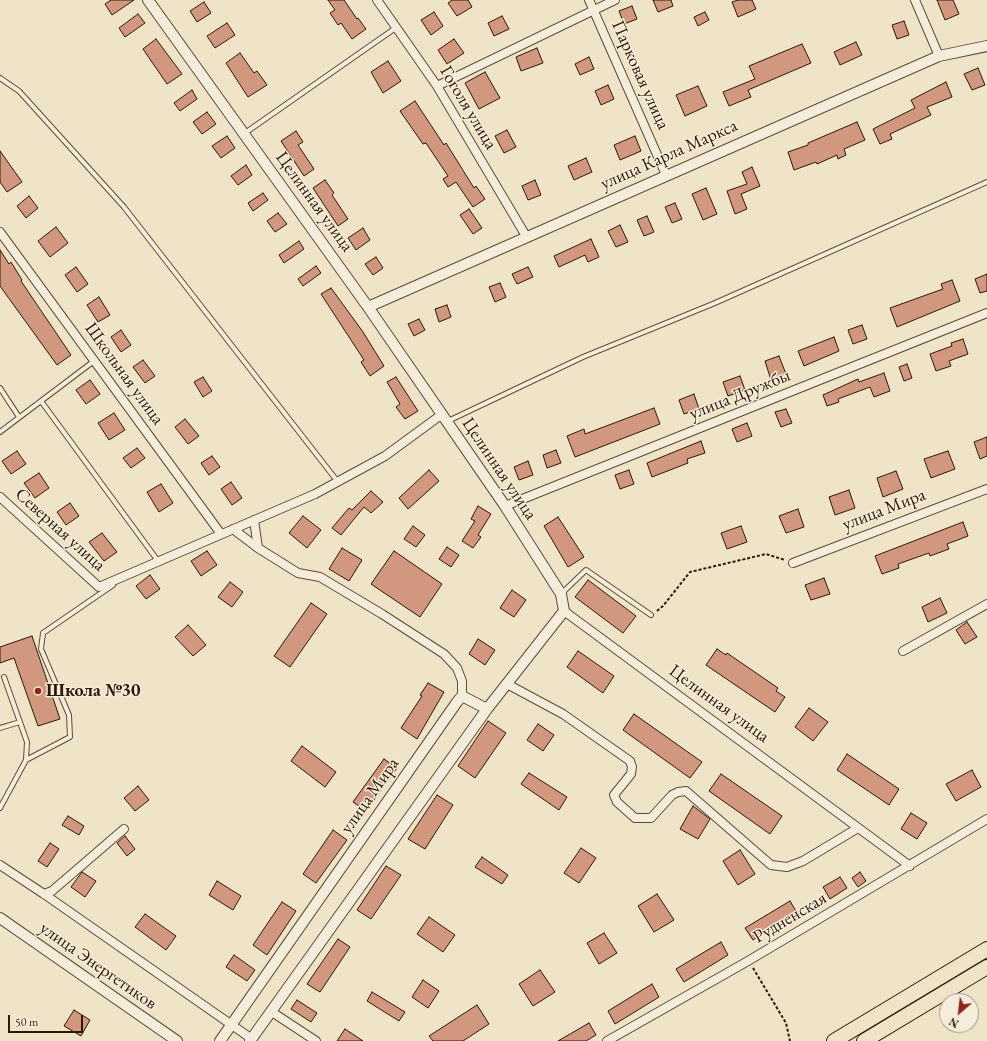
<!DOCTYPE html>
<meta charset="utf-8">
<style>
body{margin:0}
#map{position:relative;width:987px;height:1041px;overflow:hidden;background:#efe3c8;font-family:"EB Garamond",serif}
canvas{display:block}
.north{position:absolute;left:939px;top:993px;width:40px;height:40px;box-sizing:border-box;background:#f5eddb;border:1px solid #a59884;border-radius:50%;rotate:208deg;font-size:11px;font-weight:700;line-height:16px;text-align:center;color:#2d1902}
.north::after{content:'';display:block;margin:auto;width:14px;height:18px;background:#8f2418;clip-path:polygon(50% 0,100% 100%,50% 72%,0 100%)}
.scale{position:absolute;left:8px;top:1015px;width:75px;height:18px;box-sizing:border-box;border:2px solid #2d1902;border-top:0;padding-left:5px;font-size:12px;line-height:14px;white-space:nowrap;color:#2d1902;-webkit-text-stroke:3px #f5eddb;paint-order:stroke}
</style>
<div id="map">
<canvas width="987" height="1041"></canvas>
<div class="north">N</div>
<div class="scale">50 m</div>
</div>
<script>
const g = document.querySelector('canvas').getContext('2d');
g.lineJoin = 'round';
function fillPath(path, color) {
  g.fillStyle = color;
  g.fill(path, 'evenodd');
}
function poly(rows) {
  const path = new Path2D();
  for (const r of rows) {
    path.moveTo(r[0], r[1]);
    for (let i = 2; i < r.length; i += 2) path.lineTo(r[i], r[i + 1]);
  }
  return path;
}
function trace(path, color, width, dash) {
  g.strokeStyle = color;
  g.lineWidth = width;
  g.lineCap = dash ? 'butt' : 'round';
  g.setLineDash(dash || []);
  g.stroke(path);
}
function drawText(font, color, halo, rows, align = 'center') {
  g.font = font + ' "EB Garamond",serif';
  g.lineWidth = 3;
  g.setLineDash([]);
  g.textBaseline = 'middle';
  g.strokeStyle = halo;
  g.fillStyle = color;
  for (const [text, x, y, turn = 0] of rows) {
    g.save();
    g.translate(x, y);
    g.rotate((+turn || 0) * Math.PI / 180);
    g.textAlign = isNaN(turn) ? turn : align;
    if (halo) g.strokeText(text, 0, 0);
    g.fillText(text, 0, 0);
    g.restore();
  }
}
const building = poly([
 [111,0,134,0,112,15,105,4,111,0],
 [328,0,344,0,357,19,358,18,366,29,352,39,341,23,338,25,330,13,335,10,328,0],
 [452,0,468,0,472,7,457,16,448,3,452,0],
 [653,0,671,0,673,6,658,12,653,0],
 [738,0,752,0,756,9,738,17,732,2,738,0],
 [937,0,953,0,959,14,945,20,937,0],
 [204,2,211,13,197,22,190,11,204,2],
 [632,6,637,19,624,24,619,11,632,6],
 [434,12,443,26,431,35,421,20,434,12],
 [705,12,709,20,698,26,694,17,705,12],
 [138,14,145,23,125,37,119,28,138,14],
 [502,16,509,29,494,36,488,23,502,16],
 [904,21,909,35,897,39,892,25,904,21],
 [227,23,235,35,215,48,207,36,227,23],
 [156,39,182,74,167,84,143,49,156,39],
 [454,39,464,53,447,64,438,50,454,39],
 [856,42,862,55,840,65,834,52,856,42],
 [802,44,811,63,748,90,751,97,729,106,723,92,755,79,749,66,802,44],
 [537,48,543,63,521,71,516,57,537,48],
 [240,53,254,73,257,71,267,85,248,97,226,63,240,53],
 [589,57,594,69,580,75,575,64,589,57],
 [388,61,401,81,383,93,371,72,388,61],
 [978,68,985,85,972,90,964,74,978,68],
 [485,72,500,98,479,109,465,83,485,72],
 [946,82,952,97,927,107,931,115,890,134,892,139,880,144,873,129,915,108,911,100,946,82],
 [608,85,614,99,601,105,595,91,608,85],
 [698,86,707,106,685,116,676,95,698,86],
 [192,90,197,99,180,111,174,103,192,90],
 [415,101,444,145,446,143,474,188,476,186,485,199,473,207,456,182,448,187,443,179,448,176,426,143,423,144,400,111,415,101],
 [207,112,216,124,202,134,193,122,207,112],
 [857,122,865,140,844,149,846,155,838,159,837,155,817,164,816,162,794,170,788,152,808,145,808,143,857,122],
 [507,130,516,147,504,153,495,136,507,130],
 [296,131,303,142,298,145,314,169,304,176,281,141,296,131],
 [227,136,235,148,221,158,212,146,227,136],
 [635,136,641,151,620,160,614,145,635,136],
 [0,151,22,182,7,192,0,182,0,151],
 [586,158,592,172,574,180,568,166,586,158],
 [246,165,252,175,238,185,231,176,246,165],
 [752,167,760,186,741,194,747,209,735,214,727,191,747,184,742,172,752,167],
 [325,180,334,193,332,195,348,219,338,226,313,188,325,180],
 [535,180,541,195,528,200,522,186,535,180],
 [706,188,717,214,703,220,692,194,706,188],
 [263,193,268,200,253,211,248,203,263,193],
 [29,196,38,208,26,218,17,206,29,196],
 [675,203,682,219,672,223,665,207,675,203],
 [469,209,482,228,473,234,460,215,469,209],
 [278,213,287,224,275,232,267,221,278,213],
 [647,216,654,232,644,236,637,220,647,216],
 [620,225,628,242,616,247,608,231,620,225],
 [56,227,68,243,50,257,38,241,56,227],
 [363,228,370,240,356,250,348,238,363,228],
 [591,239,599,257,588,262,585,255,559,267,554,256,591,239],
 [299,241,304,249,284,263,279,255,299,241],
 [0,250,9,264,11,262,22,280,21,281,71,355,57,365,0,286,0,250],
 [376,257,383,268,373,275,365,264,376,257],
 [316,266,321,273,303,286,298,279,316,266],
 [76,267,88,284,77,292,65,275,76,267],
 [528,267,533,277,517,284,512,274,528,267],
 [987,274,987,291,980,293,975,279,987,274],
 [952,280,960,301,897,327,890,308,943,289,941,284,952,280],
 [500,283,506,297,495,302,489,287,500,283],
 [331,288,363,332,384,366,370,376,361,362,364,360,321,294,331,288],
 [99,297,110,315,98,322,87,305,99,297],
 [447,305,451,317,439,322,435,309,447,305],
 [419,319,425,330,414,336,408,324,419,319],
 [862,325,867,339,853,344,848,330,862,325],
 [121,330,131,345,121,352,111,337,121,330],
 [834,337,839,351,804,366,798,351,834,337],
 [963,339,968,354,949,361,951,366,936,371,930,354,952,346,951,343,963,339],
 [779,356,786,374,771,380,765,361,779,356],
 [143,360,155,376,145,383,133,367,143,360],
 [907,364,912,378,904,381,899,367,907,364],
 [884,373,890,391,874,397,870,387,838,399,839,402,827,406,823,395,858,379,859,382,884,373],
 [740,376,745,390,728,396,723,382,740,376],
 [203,377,212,391,203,397,194,382,203,377],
 [396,377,418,411,405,419,396,407,400,404,387,382,396,377],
 [90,380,100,394,86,404,76,390,90,380],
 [694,394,699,409,684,414,679,400,694,394],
 [654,408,660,424,575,457,567,436,584,429,585,434,654,408],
 [786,409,792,423,781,427,775,412,786,409],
 [114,413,125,430,109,440,98,423,114,413],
 [185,419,199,436,188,444,175,427,185,419],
 [747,423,752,436,737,442,732,429,747,423],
 [987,437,987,456,980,459,974,442,987,437],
 [701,441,705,453,687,459,688,463,652,477,647,463,701,441],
 [137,448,145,458,131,468,123,458,137,448],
 [556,450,561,463,547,468,543,455,556,450],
 [17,451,26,464,11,474,2,461,17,451],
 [948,451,955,469,931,478,924,459,948,451],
 [212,456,220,467,209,475,201,463,212,456],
 [528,461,533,475,519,480,514,467,528,461],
 [429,470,439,481,408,509,399,498,429,470],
 [629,470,634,484,620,489,615,475,629,470],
 [896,471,903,489,883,497,877,478,896,471],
 [39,473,49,488,35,498,24,483,39,473],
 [231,482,242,498,232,505,221,489,231,482],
 [161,484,173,503,159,512,147,492,161,484],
 [849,490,855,508,835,515,829,497,849,490],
 [371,491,383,502,371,513,364,507,341,535,332,528,349,508,352,510,371,491],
 [70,503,79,516,66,525,57,512,70,503],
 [478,506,491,514,478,535,481,537,473,548,462,541,475,521,471,519,478,506],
 [798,509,804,527,786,533,779,516,798,509],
 [303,516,321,530,307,548,289,533,303,516],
 [558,517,584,557,568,567,544,526,558,517],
 [963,522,968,536,947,544,949,549,930,556,929,553,898,564,899,568,882,574,875,556,963,522],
 [413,526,425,535,416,547,404,539,413,526],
 [741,526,747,542,727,549,721,533,741,526],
 [102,533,117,552,104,561,89,542,102,533],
 [447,547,459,555,451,567,439,559,447,547],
 [342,548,362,560,349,581,329,569,342,548],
 [207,551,217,565,201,576,191,561,207,551],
 [394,551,442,584,420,617,371,584,394,551],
 [150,575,160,589,146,599,136,586,150,575],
 [824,578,830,594,811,600,805,585,824,578],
 [588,580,636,616,623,633,575,597,588,580],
 [230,582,243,592,232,607,218,597,230,582],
 [512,590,526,600,514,617,500,608,512,590],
 [940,598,947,613,928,622,922,607,940,598],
 [311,603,327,614,290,667,274,656,311,603],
 [967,622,977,637,965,644,956,630,967,622],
 [188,625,206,645,193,656,175,637,188,625],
 [32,636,60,719,38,726,14,658,0,663,0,647,32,636],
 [478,639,495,650,485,665,469,654,478,639],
 [717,649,726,655,727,653,778,688,776,691,785,697,775,712,706,665,717,649],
 [578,651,614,676,603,693,567,667,578,651],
 [428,683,444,692,417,739,401,728,422,696,420,695,428,683],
 [809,708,828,722,813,741,795,727,809,708],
 [634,714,702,762,690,778,623,730,634,714],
 [488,721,506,733,475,778,458,766,488,721],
 [538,724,554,735,543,751,527,740,538,724],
 [302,746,336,772,325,787,291,761,302,746],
 [847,754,899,789,889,805,837,770,847,754],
 [384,759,397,768,366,811,353,802,384,759],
 [972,770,981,787,956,801,946,784,972,770],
 [529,773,567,797,559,810,521,784,529,773],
 [721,774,782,816,770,834,709,791,721,774],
 [138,786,149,800,135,811,124,798,138,786],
 [437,795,453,805,425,849,408,839,437,795],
 [693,806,710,819,698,839,680,829,693,806],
 [911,813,927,823,917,839,901,829,911,813],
 [68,816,84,826,79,835,62,825,68,816],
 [333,830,347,840,316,883,303,874,333,830],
 [125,836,135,849,127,856,117,843,125,836],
 [50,843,59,849,47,867,38,861,50,843],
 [581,848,596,858,579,883,564,873,581,848],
 [740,850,755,874,738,885,723,861,740,850],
 [482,857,508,875,502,884,475,867,482,857],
 [386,866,401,875,371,919,357,910,386,866],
 [82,872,96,881,85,897,71,887,82,872],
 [860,872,866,881,858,887,852,878,860,872],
 [840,877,847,888,830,899,823,887,840,877],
 [217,881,241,896,233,910,209,895,217,881],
 [657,894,674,920,654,932,638,906,657,894],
 [790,901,797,913,753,940,745,928,790,901],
 [282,902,296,911,267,955,253,945,282,902],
 [145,914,176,936,166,950,135,927,145,914],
 [429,917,455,935,443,952,417,934,429,917],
 [604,933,617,953,599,964,587,943,604,933],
 [338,939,350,947,320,992,307,984,338,939],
 [721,942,728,955,684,982,676,969,721,942],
 [234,955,255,970,247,981,226,967,234,955],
 [540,970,555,992,533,1006,519,984,540,970],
 [423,980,439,991,428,1008,412,997,423,980],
 [652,984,659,997,615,1024,608,1011,652,984],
 [372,992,405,1012,399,1021,367,1001,372,992],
 [297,1000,317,1013,311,1022,291,1009,297,1000],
 [477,1005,489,1024,463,1041,433,1041,429,1036,477,1005],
 [74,1010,90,1020,81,1036,64,1026,74,1010],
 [589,1023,596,1035,586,1041,558,1041,589,1023],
 [345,1029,363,1041,337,1041,345,1029]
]);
fillPath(building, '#d2987f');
trace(building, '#2d1902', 1);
const service = poly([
 [0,78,19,91,124,207,338,482],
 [245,133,397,27],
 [0,388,19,417],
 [41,401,158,561],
 [448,421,583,357,715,303,987,182],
 [0,432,94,361],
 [561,594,586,570,651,615],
 [4,677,27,742,26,760],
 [0,728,20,722],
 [0,808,26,760,70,737,69,715,41,649,43,633,113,585]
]);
const minor = poly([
 [377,0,437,86,526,236],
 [589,0,666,175],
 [915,0,939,56],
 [437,86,615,0],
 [0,232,221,534],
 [0,497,99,587,315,494,385,456,441,415],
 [505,506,987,313],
 [254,520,258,548,298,573,320,577,382,614,444,654,457,668,462,681,462,696],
 [233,529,258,548],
 [793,563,987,489],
 [564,611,910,866],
 [903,651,987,604],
 [507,684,563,714,630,761,632,767,631,774,614,795,617,802,635,818,651,818,672,795,678,792,686,791,771,865,787,867,803,861,858,828],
 [0,865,44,894,252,1039],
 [44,894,52,891,124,829],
 [272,1012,316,1041],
 [607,1041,748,961,987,819]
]);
const tertiary = poly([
 [148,0,368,307,505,506,561,594,564,611,487,709,250,1041],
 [368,307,939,56,987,46],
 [0,918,177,1041],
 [220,1041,457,702,462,696,487,709]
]);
const trunk = poly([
 [834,1041,987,949],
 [864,1041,987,967]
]);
trace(service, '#5e4c34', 6);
trace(minor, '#5e4c34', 10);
trace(tertiary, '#5e4c34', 12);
trace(trunk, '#2d1902', 16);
trace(poly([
 [657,611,663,606,690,572,766,554,785,560],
 [753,968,786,1023,790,1041]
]), '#2d1902', 2, [3, 2]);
trace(service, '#f5eddb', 4);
trace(minor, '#f5eddb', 8);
trace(tertiary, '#f5eddb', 10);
trace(trunk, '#efe3c8', 14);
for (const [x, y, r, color] of [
 [38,691,4,"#8f2418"]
]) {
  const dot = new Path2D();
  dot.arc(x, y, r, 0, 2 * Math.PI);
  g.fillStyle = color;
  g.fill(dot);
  trace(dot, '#f5eddb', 1.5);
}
drawText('18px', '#2d1902', '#f5eddb', [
 ["Парковая улица",640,75,66],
 ["Гоголя улица",468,108,59],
 ["улица Карла Маркса",669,155,-24],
 ["Целинная улица",314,202,54],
 ["Школьная улица",124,374,54],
 ["улица Дружбы",740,395,-22],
 ["Целинная улица",499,469,56],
 ["улица Мира",884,510,-21],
 ["Северная улица",60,530,42],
 ["Целинная улица",719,704,36],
 ["улица Мира",370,796,-55],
 ["Рудненская",790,918,-31],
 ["улица Энергетиков",98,966,35]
]);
drawText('bold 18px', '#2d1902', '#f5eddb', [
 ["Школа №30",46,691]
], 'left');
</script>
